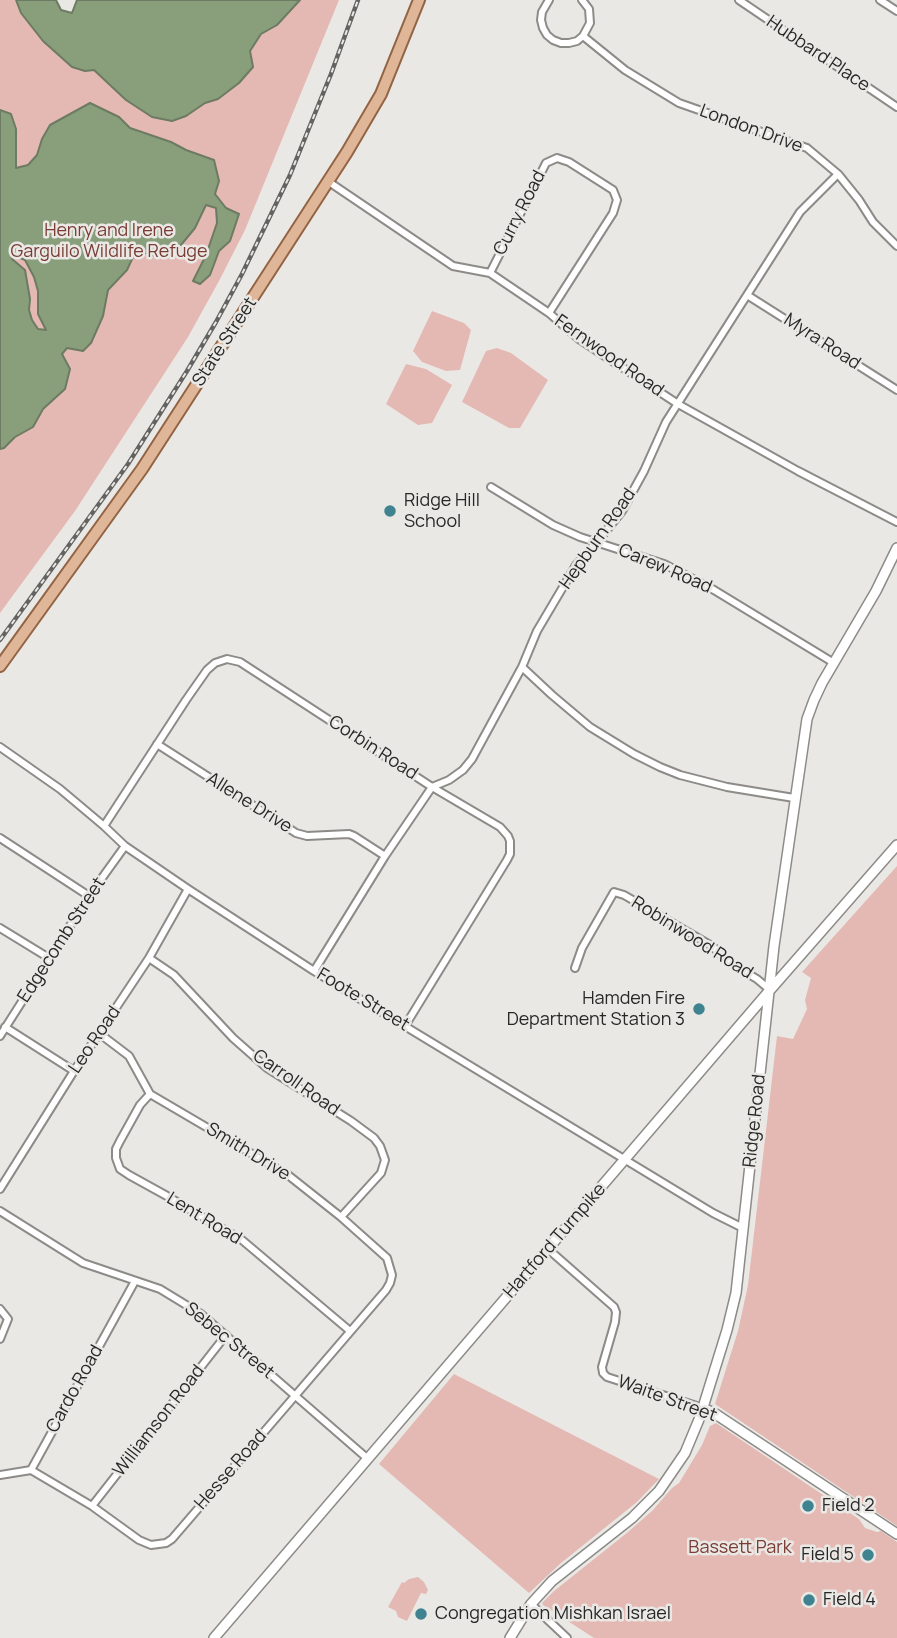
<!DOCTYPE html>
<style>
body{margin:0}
canvas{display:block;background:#eae8e5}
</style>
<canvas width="897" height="1638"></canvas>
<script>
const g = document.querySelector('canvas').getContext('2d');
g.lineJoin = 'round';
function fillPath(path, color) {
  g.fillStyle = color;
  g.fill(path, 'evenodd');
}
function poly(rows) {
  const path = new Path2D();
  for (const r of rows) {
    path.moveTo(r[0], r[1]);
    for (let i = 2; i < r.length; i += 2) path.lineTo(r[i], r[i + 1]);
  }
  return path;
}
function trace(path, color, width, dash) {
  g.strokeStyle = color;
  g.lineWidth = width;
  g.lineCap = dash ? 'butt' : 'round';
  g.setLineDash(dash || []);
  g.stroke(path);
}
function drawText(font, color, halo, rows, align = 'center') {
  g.font = font + ' Manrope,sans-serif';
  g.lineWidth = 5;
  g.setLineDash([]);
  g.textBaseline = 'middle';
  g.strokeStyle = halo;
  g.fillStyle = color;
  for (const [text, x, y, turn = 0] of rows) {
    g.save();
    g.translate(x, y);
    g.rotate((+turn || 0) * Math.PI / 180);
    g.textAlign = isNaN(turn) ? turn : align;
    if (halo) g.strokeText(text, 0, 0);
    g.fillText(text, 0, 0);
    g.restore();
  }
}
fillPath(poly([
 [0,0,16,0,21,13,85,71,94,70,126,100,152,117,186,116,205,103,219,99,261,34,277,25,300,0,339,0,245,230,219,281,188,337,75,511,0,613],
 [432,311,464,323,471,330,460,370,446,371,422,362,413,351],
 [497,348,511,353,548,380,520,428,509,428,462,402,486,351],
 [406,364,426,369,452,385,432,423,418,425,386,404],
 [897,866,897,1526,715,1404,738,1331,748,1285,777,1036,793,1039,807,1009,805,1000,811,978,802,972],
 [454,1374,659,1479,637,1502,561,1563,529,1593,379,1464],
 [716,1423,859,1519,865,1528,877,1532,881,1531,897,1542,897,1638,594,1638,543,1605,542,1603,554,1591,628,1532,653,1510,672,1488,679,1483,702,1445,710,1426],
 [418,1577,424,1582,428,1590,426,1594,421,1593,407,1621,398,1617,396,1611,388,1607,402,1582,404,1583,409,1579]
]), '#e5b9b3');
const water = poly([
 [16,0,56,0,61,10,72,13,77,0,300,0,277,25,261,34,250,51,253,67,239,83,218,99,205,103,186,116,172,121,152,117,126,100,94,70,85,71,72,67,43,41,21,13,16,0],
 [90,103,119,117,130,128,171,142,186,150,214,160,219,181,215,194,226,208,239,214,230,241,219,251,210,275,200,284,193,281,206,255,217,223,216,208,206,205,195,228,181,245,170,252,155,256,147,253,133,257,127,270,108,290,103,316,91,343,83,351,67,348,62,354,70,369,65,389,43,409,33,427,15,437,4,448,0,449,0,110,11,114,16,129,16,168,28,165,37,155,42,139,50,125,90,103],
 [11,254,25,260,34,277,38,291,38,314,46,330,38,329,32,320,29,310,30,299,25,270,12,259,11,254]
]);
fillPath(water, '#899f7b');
trace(water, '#6c7b62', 2);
const street = poly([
 [549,0,542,12,541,20,543,28,547,35,553,40,561,43,569,43,577,41,583,36,590,23,589,9,582,0],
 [739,0,897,107],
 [880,0,897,11],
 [583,36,625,70,679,103,807,148,838,174,859,200,873,222,897,246],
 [329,182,453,266,490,273,549,313,579,339,678,404,798,471,897,522],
 [490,273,546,163,557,158,569,162,613,190,617,200,613,213,549,313],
 [747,295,897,390],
 [491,487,553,525,580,537,664,564,714,590,834,663],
 [522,667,552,695,590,727,634,754,660,767,680,775,727,787,794,798],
 [157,744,296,833,307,836,349,834,354,836,385,856],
 [0,747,60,789,104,826,125,846,188,889,314,971,713,1213,743,1228],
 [104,826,186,700,207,670,215,663,227,659,240,662,432,787,500,827,508,836,510,841,510,854,507,860,405,1026],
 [0,838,89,896],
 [0,928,49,958],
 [149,958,174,975,233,1038,267,1068,351,1121,374,1138,380,1146,385,1160,381,1173,341,1217],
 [575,968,582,948,614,892,624,895,712,946,730,963,757,979,770,990],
 [314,971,385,856,432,787,449,780,463,770,472,759,522,667,537,631,576,565,597,542,622,511,644,471,666,422,800,212,838,174],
 [5,1027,74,1071],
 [0,1036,89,896,125,846],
 [150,1094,140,1105,120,1141,116,1149,116,1158,120,1169,129,1175,167,1196,242,1240,350,1331],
 [0,1189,74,1071,149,958,188,889],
 [0,1211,83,1263,160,1289,201,1314,368,1459],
 [548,1249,614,1307,616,1312,615,1322,602,1367,603,1373,607,1377,703,1408],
 [0,1309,8,1319,0,1339],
 [31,1470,92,1506,139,1540,151,1545,166,1543,172,1539,386,1290,390,1283,392,1275,387,1258,341,1217,288,1175,150,1094,129,1056,100,1034],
 [31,1470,135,1281],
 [0,1475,31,1470],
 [92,1506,226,1335],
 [531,1604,567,1638]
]);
const secondary = poly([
 [703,1408,714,1413,897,1534],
 [214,1638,770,990,897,845],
 [510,1638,531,1604,552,1581,632,1518,659,1491,685,1453,700,1417,727,1330,736,1293,774,946,807,719,814,700,822,683,876,591,897,548]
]);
const primary = poly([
 [0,666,142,469,347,152,381,94,419,0]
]);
trace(street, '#8d8b88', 10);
trace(secondary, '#8d8b88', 12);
trace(primary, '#926444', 14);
trace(street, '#fff', 6);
trace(secondary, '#fff', 9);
trace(primary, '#e0b698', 10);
const rail = poly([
 [0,640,128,464,187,371,216,322,242,274,290,175,331,74,358,0]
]);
trace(rail, '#636361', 4.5);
trace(rail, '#eae8e5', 2, [5]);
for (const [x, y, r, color] of [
 [390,511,7,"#3f8391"],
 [699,1009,7,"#3f8391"],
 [808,1506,7,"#3f8391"],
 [868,1555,7,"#3f8391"],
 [809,1600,7,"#3f8391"],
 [421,1614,7,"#3f8391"]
]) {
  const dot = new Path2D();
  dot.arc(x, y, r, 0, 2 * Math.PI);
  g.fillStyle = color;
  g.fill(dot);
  trace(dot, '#eae8e5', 2.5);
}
drawText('18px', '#272726', '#eae8e5', [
 ["Hubbard Place",818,54,34],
 ["London Drive",751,129,20],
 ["Curry Road",520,213,-63],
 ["State Street",225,342,-57],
 ["Myra Road",822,342,33],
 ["Fernwood Road",609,356,35],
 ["Hepburn Road",598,539,-55],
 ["Carew Road",665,569,23],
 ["Corbin Road",373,748,33],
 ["Allene Drive",249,803,32],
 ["Robinwood Road",692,938,32],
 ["Edgecomb Street",62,940,-57],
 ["Foote Street",363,1000,31],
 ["Leo Road",95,1040,-56],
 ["Carroll Road",296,1083,35],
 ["Ridge Road",755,1121,-84],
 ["Smith Drive",248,1152,31],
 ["Lent Road",204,1219,31],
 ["Hartford Turnpike",555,1241,-49],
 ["Sebec Street",229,1341,39],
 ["Cardo Road",75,1389,-61],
 ["Waite Street",667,1399,20],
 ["Williamson Road",159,1421,-52],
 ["Hesse Road",231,1470,-49]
]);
drawText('18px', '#7a3c35', '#eae8e5', [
 ["Henry and Irene",109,231],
 ["Garguilo Wildlife Refuge",109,252],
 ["Bassett Park",740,1548]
]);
drawText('18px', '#272726', '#eae8e5', [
 ["Ridge Hill",404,501],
 ["School",404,522],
 ["Hamden Fire",685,999,"right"],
 ["Department Station 3",685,1020,"right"],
 ["Field 2",822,1506],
 ["Field 5",854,1555,"right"],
 ["Field 4",823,1600],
 ["Congregation Mishkan Israel",435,1614]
], 'left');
</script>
